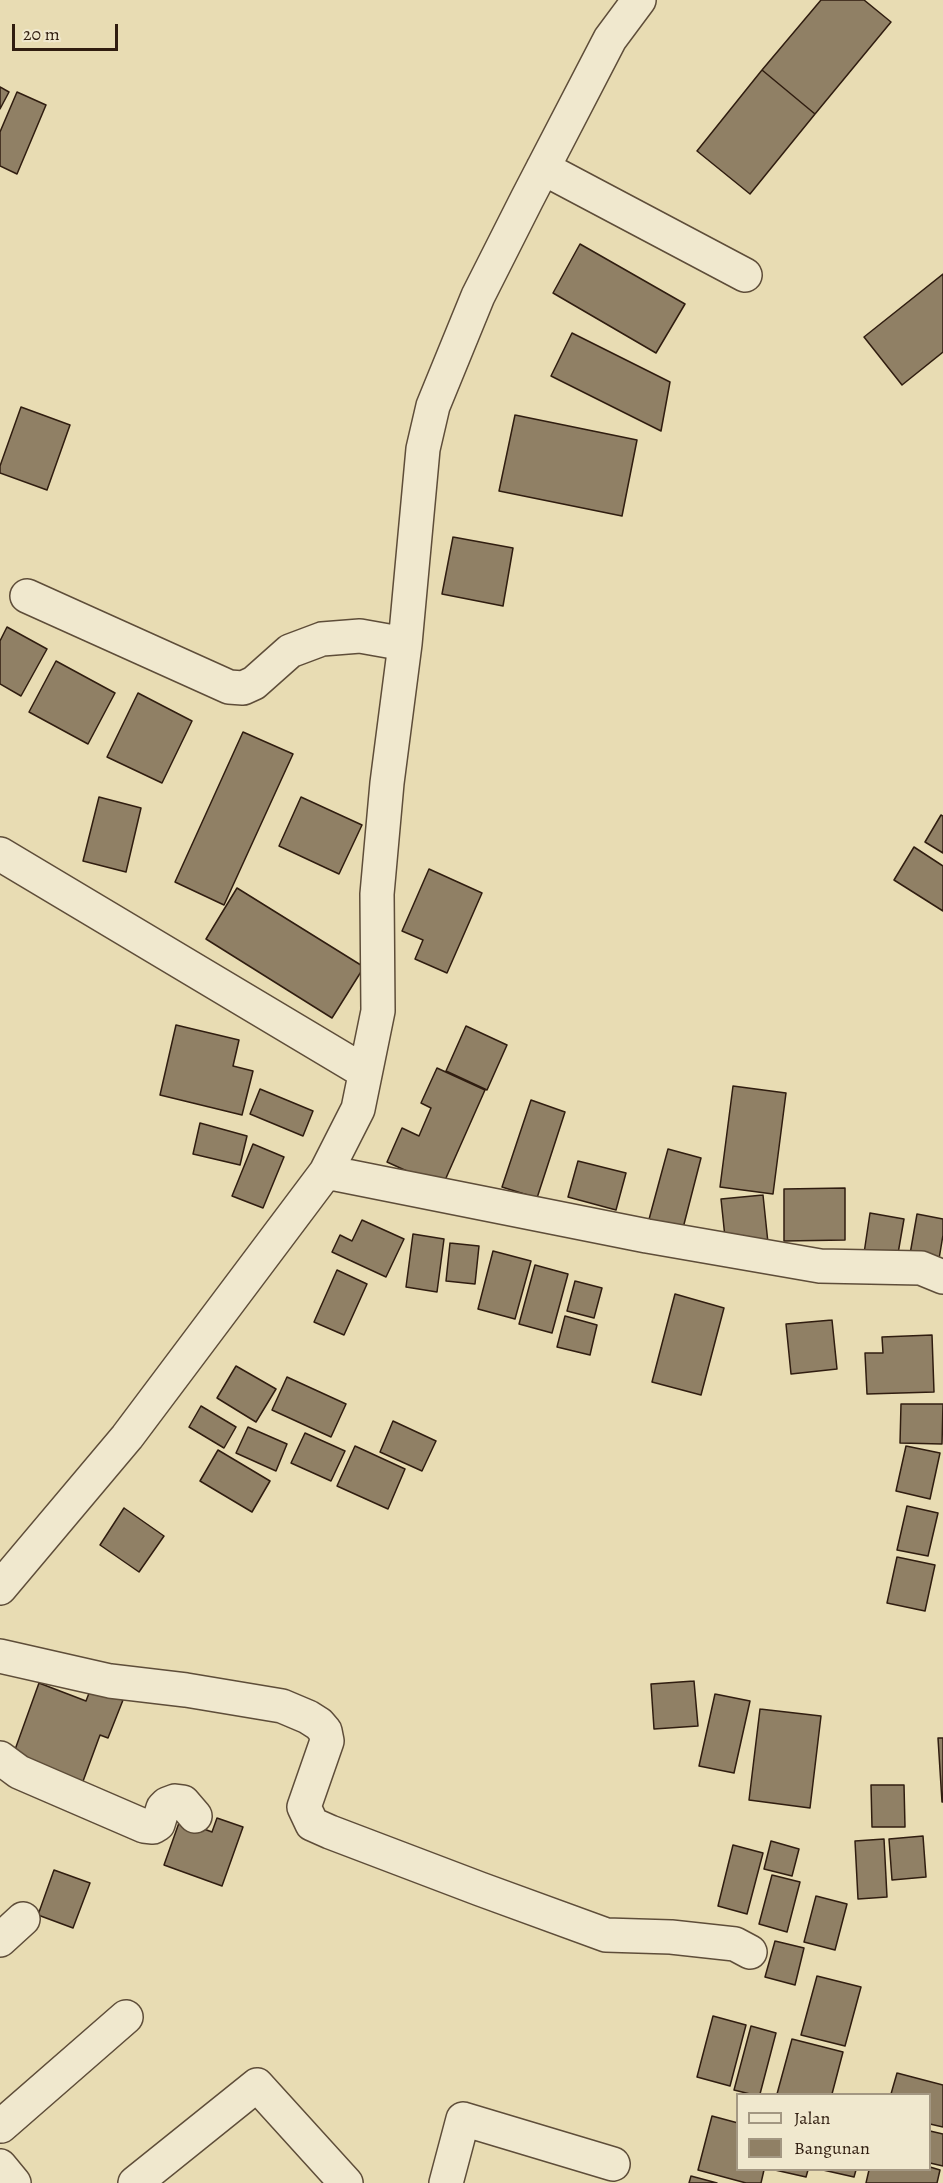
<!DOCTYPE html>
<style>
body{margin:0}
#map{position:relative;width:943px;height:2183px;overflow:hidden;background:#e8dcb3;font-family:Alegreya,serif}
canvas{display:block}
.legend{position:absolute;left:736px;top:2093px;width:195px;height:78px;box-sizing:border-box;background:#f0e8ce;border:2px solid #a39782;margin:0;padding:8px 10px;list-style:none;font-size:18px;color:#301d10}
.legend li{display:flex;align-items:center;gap:12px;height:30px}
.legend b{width:30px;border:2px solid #a39782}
.scale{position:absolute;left:12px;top:24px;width:106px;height:27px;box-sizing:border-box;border:3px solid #301d10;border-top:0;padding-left:8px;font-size:18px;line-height:21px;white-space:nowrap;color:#301d10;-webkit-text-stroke:4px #f0e8ce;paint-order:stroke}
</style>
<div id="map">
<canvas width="943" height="2183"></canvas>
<ul class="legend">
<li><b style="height:8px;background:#f0e8ce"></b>Jalan</li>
<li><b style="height:16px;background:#908065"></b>Bangunan</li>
</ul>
<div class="scale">20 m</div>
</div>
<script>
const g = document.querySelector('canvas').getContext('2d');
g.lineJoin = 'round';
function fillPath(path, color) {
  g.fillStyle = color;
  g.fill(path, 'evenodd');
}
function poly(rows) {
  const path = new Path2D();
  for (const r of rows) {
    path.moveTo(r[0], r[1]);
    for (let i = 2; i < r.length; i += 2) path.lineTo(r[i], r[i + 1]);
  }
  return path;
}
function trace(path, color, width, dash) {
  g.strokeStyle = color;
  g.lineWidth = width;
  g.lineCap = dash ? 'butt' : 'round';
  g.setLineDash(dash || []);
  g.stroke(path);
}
const building = poly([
 [821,0,864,0,891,22,815,114,762,70,821,0],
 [762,70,815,114,750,194,697,151,762,70],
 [0,87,9,92,0,109,0,87],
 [17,92,46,105,17,174,0,166,0,132,17,92],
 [580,244,685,304,656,353,553,293,580,244],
 [943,274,943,352,902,385,864,337,943,274],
 [572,333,670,382,661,431,551,376,572,333],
 [21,407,70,425,47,490,0,473,0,466,21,407],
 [515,415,637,440,622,516,499,491,515,415],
 [453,537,513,548,503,606,442,594,453,537],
 [7,627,47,649,21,696,0,684,0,641,7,627],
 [56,661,115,693,88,744,29,712,56,661],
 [138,693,192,721,162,783,107,757,138,693],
 [243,732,293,754,224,905,175,882,243,732],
 [99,797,141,808,126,872,83,861,99,797],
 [301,797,362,825,339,874,279,846,301,797],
 [941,815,943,816,943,853,925,842,941,815],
 [914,847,943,866,943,911,894,880,914,847],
 [429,869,482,893,447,973,415,959,423,940,402,931,429,869],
 [237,888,364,967,332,1018,206,939,237,888],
 [176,1025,239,1040,233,1066,253,1071,242,1115,160,1095,176,1025],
 [466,1026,507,1045,487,1090,446,1071,466,1026],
 [437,1068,485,1090,442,1187,387,1162,402,1128,419,1136,431,1108,421,1103,437,1068],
 [733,1086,786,1093,773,1194,720,1187,733,1086],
 [260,1089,313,1111,303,1136,250,1114,260,1089],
 [531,1100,565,1112,537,1198,502,1187,531,1100],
 [200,1123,247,1136,240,1165,193,1154,200,1123],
 [253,1144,284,1157,263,1208,232,1196,253,1144],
 [668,1149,701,1158,682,1232,648,1223,668,1149],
 [578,1161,626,1173,616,1210,568,1197,578,1161],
 [845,1188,845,1240,784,1241,784,1189,845,1188],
 [763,1195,768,1243,726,1247,721,1199,763,1195],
 [870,1213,904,1219,896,1265,863,1260,870,1213],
 [917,1214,943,1219,943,1235,938,1265,909,1260,917,1214],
 [362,1220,404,1239,386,1277,332,1252,340,1235,352,1241,362,1220],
 [413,1234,444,1239,437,1292,406,1287,413,1234],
 [450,1243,479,1246,475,1284,446,1281,450,1243],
 [493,1251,531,1261,515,1319,478,1309,493,1251],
 [535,1265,568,1274,552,1333,519,1324,535,1265],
 [337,1270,367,1284,344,1335,314,1322,337,1270],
 [575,1281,602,1288,594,1318,567,1311,575,1281],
 [675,1294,724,1308,701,1395,652,1382,675,1294],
 [565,1316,597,1325,590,1355,557,1347,565,1316],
 [832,1320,837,1369,791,1374,786,1324,832,1320],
 [932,1335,934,1392,867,1394,865,1353,883,1353,882,1337,932,1335],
 [236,1366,276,1389,256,1422,217,1398,236,1366],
 [287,1377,346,1404,331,1437,272,1410,287,1377],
 [901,1404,943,1404,942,1444,900,1443,901,1404],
 [201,1406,236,1427,224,1448,189,1427,201,1406],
 [393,1421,436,1441,422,1471,380,1452,393,1421],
 [248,1427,287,1444,276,1471,236,1453,248,1427],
 [305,1433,345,1451,331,1481,291,1463,305,1433],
 [355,1446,405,1469,388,1509,337,1486,355,1446],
 [906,1446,940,1453,930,1499,896,1491,906,1446],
 [218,1450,270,1481,252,1512,200,1481,218,1450],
 [907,1506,938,1513,928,1556,897,1550,907,1506],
 [124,1508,164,1536,139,1572,100,1545,124,1508],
 [897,1557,935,1565,925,1611,887,1603,897,1557],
 [694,1681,698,1726,654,1729,651,1684,694,1681],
 [39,1683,86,1701,91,1688,123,1700,108,1738,100,1735,82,1784,12,1758,39,1683],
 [715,1694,750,1701,734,1773,699,1766,715,1694],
 [760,1709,821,1716,810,1808,749,1800,760,1709],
 [938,1738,943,1738,943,1802,942,1802,938,1738],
 [871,1785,904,1785,905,1827,872,1827,871,1785],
 [217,1818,243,1827,222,1886,164,1865,180,1820,212,1832,217,1818],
 [923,1836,926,1877,892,1880,889,1839,923,1836],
 [884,1839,887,1897,858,1899,855,1841,884,1839],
 [771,1841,799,1849,792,1876,764,1869,771,1841],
 [733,1845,763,1853,747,1914,718,1906,733,1845],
 [54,1870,90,1883,73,1928,38,1915,54,1870],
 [772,1875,800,1882,787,1932,759,1924,772,1875],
 [816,1896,847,1904,835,1950,804,1942,816,1896],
 [775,1941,804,1948,795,1985,765,1977,775,1941],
 [817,1976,861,1987,845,2046,801,2035,817,1976],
 [713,2016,746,2025,730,2086,697,2077,713,2016],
 [751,2026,776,2033,760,2094,750,2094,734,2090,751,2026],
 [792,2039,843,2052,832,2094,777,2094,792,2039],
 [897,2073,943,2085,943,2127,930,2124,930,2094,891,2094,897,2073],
 [712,2116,738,2123,738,2170,764,2170,761,2183,746,2183,698,2170,712,2116],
 [930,2131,943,2134,943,2166,930,2163,930,2131],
 [930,2167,940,2170,937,2183,866,2183,869,2170,930,2170,930,2167],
 [775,2170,808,2170,806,2177,775,2170],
 [823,2170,856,2170,854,2177,823,2170],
 [691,2176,717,2183,689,2183,691,2176]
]);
fillPath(building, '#908065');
trace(building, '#301d10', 1.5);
const minor = poly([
 [543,168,745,275],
 [27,596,229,687,243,688,254,683,290,651,322,639,360,636,405,644],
 [0,854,365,1072],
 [326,1172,647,1236,820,1266,921,1268,943,1277],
 [0,1588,127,1437,326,1172,358,1109,378,1011,377,894,387,783,405,644,423,449,433,406,478,296,527,199,610,39,639,0],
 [0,1656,110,1681,186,1690,282,1706,308,1717,319,1724,325,1731,327,1741,304,1807,312,1824,330,1832,480,1889,606,1935,671,1937,735,1944,750,1952],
 [0,1758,19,1772,144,1826,153,1827,158,1824,163,1808,167,1804,175,1801,183,1802,195,1816],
 [0,1940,23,1919],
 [1,2126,126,2017],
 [0,2166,14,2183],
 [135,2183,257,2085,346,2183],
 [446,2183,463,2119,613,2164]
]);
trace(minor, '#5e4d39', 36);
trace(minor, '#f0e8ce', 33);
</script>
